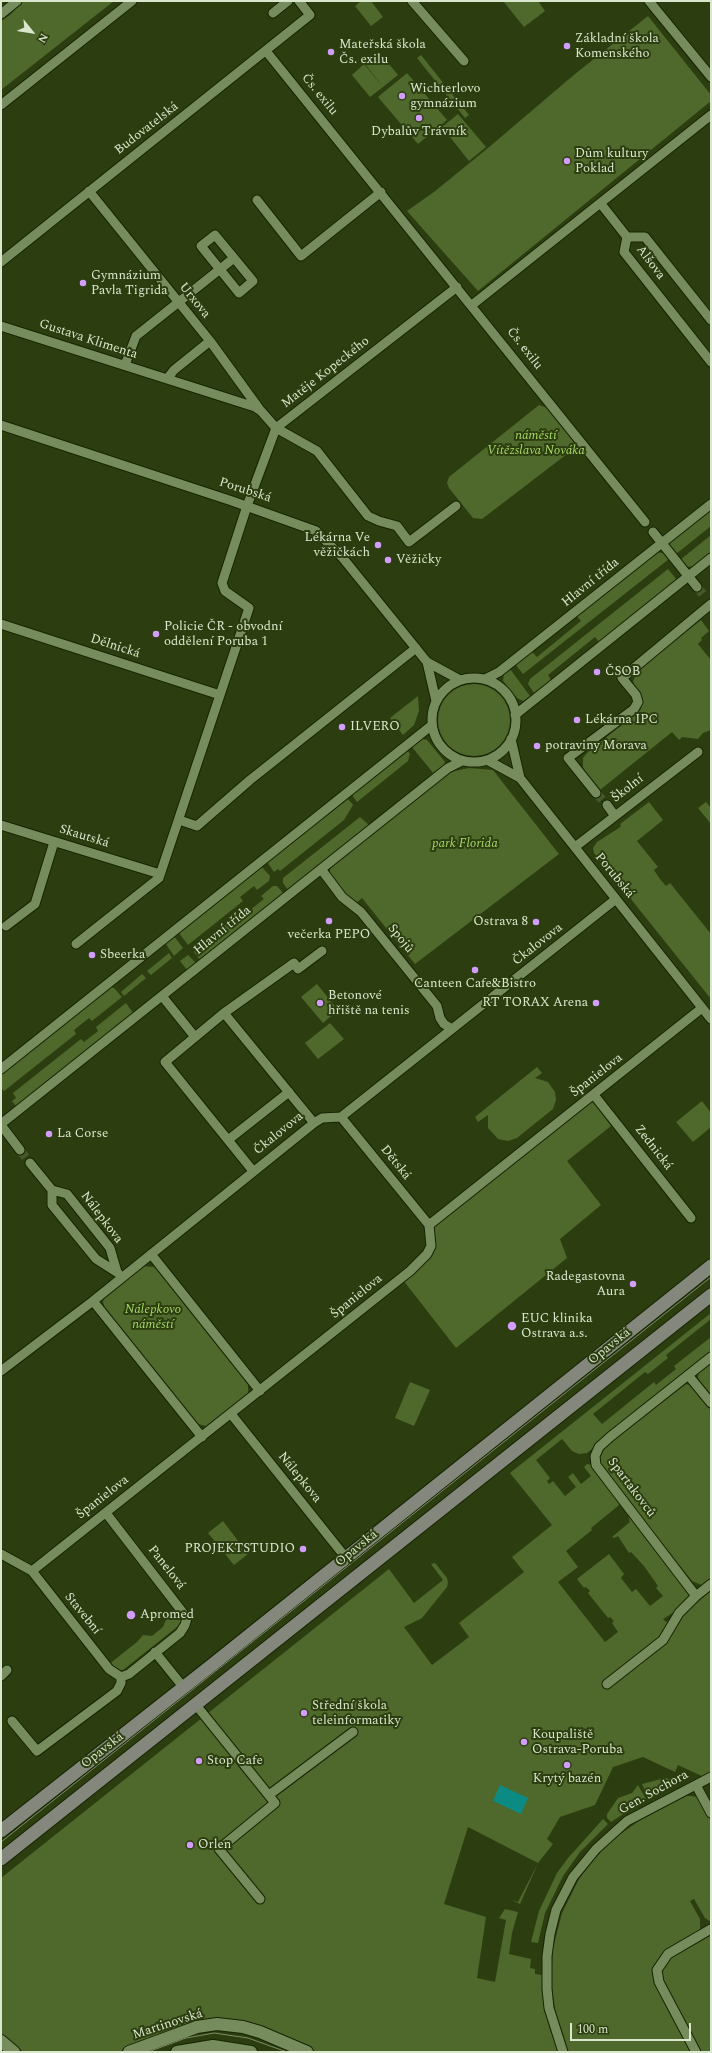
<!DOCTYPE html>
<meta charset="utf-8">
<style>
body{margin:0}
#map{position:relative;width:712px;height:2053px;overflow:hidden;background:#2c3e10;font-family:Spectral,serif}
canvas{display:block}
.frame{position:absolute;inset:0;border:2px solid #dae7cd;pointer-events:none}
.north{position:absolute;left:12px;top:12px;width:40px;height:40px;-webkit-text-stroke:3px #2c3e10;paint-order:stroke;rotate:120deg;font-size:11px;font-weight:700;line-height:16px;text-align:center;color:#dae7cd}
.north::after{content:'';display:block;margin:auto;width:14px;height:18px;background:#dae7cd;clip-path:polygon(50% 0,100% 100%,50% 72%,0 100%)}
.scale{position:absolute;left:570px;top:2023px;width:121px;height:18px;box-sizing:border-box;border:2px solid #dae7cd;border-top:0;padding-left:5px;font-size:12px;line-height:14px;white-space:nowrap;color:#dae7cd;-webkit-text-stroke:3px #2c3e10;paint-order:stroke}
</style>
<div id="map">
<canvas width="712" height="2053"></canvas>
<div class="frame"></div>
<div class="north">N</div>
<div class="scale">100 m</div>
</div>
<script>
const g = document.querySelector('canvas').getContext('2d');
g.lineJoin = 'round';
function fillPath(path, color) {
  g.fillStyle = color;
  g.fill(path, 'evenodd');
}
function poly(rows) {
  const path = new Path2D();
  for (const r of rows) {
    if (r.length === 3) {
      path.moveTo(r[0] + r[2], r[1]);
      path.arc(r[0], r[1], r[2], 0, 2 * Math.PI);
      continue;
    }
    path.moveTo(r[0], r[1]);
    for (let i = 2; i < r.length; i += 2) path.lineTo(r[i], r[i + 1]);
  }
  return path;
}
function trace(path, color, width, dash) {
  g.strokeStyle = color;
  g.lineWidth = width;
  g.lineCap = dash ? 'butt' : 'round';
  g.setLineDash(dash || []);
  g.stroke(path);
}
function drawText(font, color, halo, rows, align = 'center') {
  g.font = font + ' Spectral,serif';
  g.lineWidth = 4;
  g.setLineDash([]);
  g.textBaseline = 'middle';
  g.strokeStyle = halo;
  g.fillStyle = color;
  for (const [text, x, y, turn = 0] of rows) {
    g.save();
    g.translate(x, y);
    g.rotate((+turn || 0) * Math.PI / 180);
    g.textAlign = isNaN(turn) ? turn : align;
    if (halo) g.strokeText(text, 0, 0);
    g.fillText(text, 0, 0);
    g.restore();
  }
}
fillPath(poly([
 [23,1,114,1,1,90,1,21,10,15],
 [361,1,371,1,383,17,371,26,355,6],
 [503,1,538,1,545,11,524,27],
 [648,16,711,95,711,101,478,291,407,211,434,192,488,148,575,74],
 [379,52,398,75,383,87,365,64],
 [421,55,469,115,465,118,417,58],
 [364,64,383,87,370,97,352,75],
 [407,73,447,120,418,144,378,97],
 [458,114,486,147,469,161,442,127],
 [539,405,548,408,573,439,574,445,571,451,482,519,473,518,449,488,447,483,449,477],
 [711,508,711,526,676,554,670,548,670,542],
 [711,535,711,553,695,566,686,567,680,560],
 [656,552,663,553,669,559,523,674,515,664,531,651,537,657,581,621,576,615],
 [668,569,677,580,599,642,595,637,548,675,551,680,534,693,528,684,530,679],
 [701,620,709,631,701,638,702,640,698,644,711,660,711,730,703,733,698,739,682,737,679,740,672,732,600,790,585,771,583,767,583,758,587,753,641,709,642,699,635,689,633,681,639,669],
 [510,669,530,696,523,701,517,698,503,681,504,674],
 [474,720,36],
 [418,696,419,711,414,725,403,735,390,718],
 [422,739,427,740,445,762,444,765,434,774,412,747],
 [408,751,410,754,408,761,357,802,352,795],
 [469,768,493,770,559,854,415,964,362,898,356,903,352,903,330,874,330,870,331,867,450,772],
 [348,799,353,805,344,820,280,871,278,869,274,872,267,862],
 [649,802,663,820,637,841,658,867,654,870,660,879,666,886,670,883,711,934,711,999,594,853,593,848,597,842,619,828,621,826,620,824],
 [706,802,711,808,711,824,698,808],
 [360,817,369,825,288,890,283,883,283,878],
 [262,867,270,876,269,881,257,890,254,886,240,897,243,901,188,945,179,933],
 [273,886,277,886,283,893,200,960,194,952,195,949,247,907,250,910,264,899,261,896],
 [174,936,183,948,174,956,166,944],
 [169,953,172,958,151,975,147,971],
 [188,955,196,963,187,970,180,961],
 [142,974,146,978,124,996,121,992],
 [317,984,338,1010,323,1023,301,997],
 [110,987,114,988,122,997,92,1021,89,1018,74,1030,76,1034,4,1091,1,1088,1,1074],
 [126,1003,133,1013,16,1106,12,1101,16,1098,13,1093,81,1039,84,1042,98,1031,96,1027],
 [330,1023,344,1039,318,1059,305,1043],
 [537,1067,542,1073,535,1078,548,1082,555,1092,556,1100,553,1109,517,1138,508,1141,498,1139,488,1128,488,1115,478,1122,475,1117],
 [593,1101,611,1126,567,1161,601,1205,560,1239,567,1258,456,1348,403,1280,434,1252,435,1226],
 [702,1101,711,1113,711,1127,693,1142,676,1122],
 [141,1266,155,1267,248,1384,248,1394,206,1426,198,1424,105,1308,103,1302,105,1295],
 [711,1313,711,1319,666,1355,668,1358,648,1374,645,1372,593,1414,602,1424,654,1382,656,1385,676,1369,674,1366,711,1337,711,1353,587,1453,579,1454,572,1451,562,1439,536,1460,550,1478,547,1481,549,1484,553,1481,565,1496,576,1487,568,1477,573,1473,581,1484,591,1476,584,1467,587,1464,592,1465,621,1501,618,1506,591,1528,592,1530,566,1551,578,1567,558,1582,605,1642,618,1632,612,1623,614,1621,610,1617,608,1618,588,1593,590,1591,586,1587,584,1588,577,1579,609,1554,624,1574,621,1578,632,1592,636,1589,650,1606,663,1596,656,1588,658,1586,644,1566,631,1552,629,1553,618,1536,614,1538,612,1537,630,1522,628,1517,632,1520,634,1519,691,1594,685,1605,663,1619,666,1622,690,1608,711,1591,711,1773,704,1777,678,1765,675,1772,643,1757,613,1767,595,1805,560,1817,547,1839,553,1844,538,1863,520,1904,512,1900,518,1902,538,1863,468,1827,444,1904,486,1917,477,1978,495,1982,506,1920,499,1918,505,1909,518,1912,512,1933,509,1954,531,1959,530,1968,535,1969,535,1974,542,1975,544,2006,550,2029,559,2052,317,2052,287,2037,242,2022,134,2046,118,2052,24,2052,5,2039,1,2034,1,1878,389,1569,414,1603,443,1580,431,1564,435,1563,447,1578,448,1583,447,1587,422,1618,404,1627,432,1665,469,1637,459,1623,524,1572,512,1557,552,1525,510,1473],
 [711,1361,711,1397,698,1378,699,1372],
 [410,1382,430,1390,414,1426,395,1418],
 [686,1384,693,1386,711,1407,711,1583,704,1586,692,1581,603,1469,600,1465,599,1455,602,1449],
 [223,1521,248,1554,234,1565,208,1533],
 [178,1608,181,1612,182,1620,177,1627,123,1670,118,1670,108,1665,137,1642,143,1635,152,1636,163,1627,167,1617],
 [665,1778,674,1780,678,1784,648,1797,642,1784],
 [638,1785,646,1799,611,1822,607,1818,607,1814,618,1798,632,1793],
 [686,1796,692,1796,699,1798,711,1818,711,1922,705,1918,694,1899,690,1901,700,1919,700,1931,665,1952,658,1961,654,1972,692,2052,568,2052,557,2022,551,1982,553,1948,562,1913,579,1879,593,1860,613,1839,639,1821],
 [603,1819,608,1824,580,1852,563,1876,545,1913,538,1943,531,1942,539,1911,557,1873,568,1858],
 [711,1935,711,2052,699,2052,661,1977,662,1968,670,1957]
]), '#4f682b');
fillPath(poly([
 [500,1785,528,1798,521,1814,493,1801]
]), '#0b8b84');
trace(poly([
 [697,587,705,597],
 [596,793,607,805],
 [20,1150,30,1163]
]), '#46572c', 9, [9, 4.5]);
const minor = poly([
 [412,1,464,61],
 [649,1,711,77],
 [273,13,288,1],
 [1,14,17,1],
 [266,51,645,522],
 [1,105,132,1],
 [89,191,210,341,260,410],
 [257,200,301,256,381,192],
 [601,204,627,237],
 [215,235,253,281,239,293,201,246,215,235],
 [627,237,624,252,711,362],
 [627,237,645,237,711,320],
 [1,262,310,15,299,1],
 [472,305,711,115],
 [1,326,255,407,261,411,276,428,317,451,368,516,379,521,397,526,409,542,456,506],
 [125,365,136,336,234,258],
 [167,379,174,370,210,341],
 [1,425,232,501,316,531,342,557,427,662,436,701],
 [653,532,697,587],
 [1,624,220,695],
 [427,662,460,680],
 [474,720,42],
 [485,679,499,672,711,504],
 [515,715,711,558],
 [511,739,520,778],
 [487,760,520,778,711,1019],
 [596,793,568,758,634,709,638,702,636,695,622,678,711,604],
 [607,805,615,816],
 [179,820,197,826,250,780,416,648],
 [1,825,160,874],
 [575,847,698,752],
 [321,869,342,897,361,912,437,1006,440,1018,444,1024,452,1029],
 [6,926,35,904,54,842],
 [76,944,159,878,249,608,225,591,222,583,247,506,276,428,457,287],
 [162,996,195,1037],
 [224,1013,294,963,298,969,322,951],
 [1,1069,432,725],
 [594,1095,691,1218],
 [341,1117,429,1225],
 [1,1124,448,768,462,761],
 [1,1125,20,1150],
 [228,1140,289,1092],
 [30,1163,52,1190,67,1194,110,1248,117,1272],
 [253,1171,165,1062,224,1013,314,1123],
 [52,1190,52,1205,96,1259,118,1273],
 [429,1225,702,1008],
 [151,1254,260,1391],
 [93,1301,202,1437],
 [1,1371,93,1301,314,1123,322,1118,341,1117,616,899],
 [688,1375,711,1403],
 [231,1414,346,1558],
 [1,1554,32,1571,410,1271,427,1254,431,1246,429,1225],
 [32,1571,109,1669,121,1677,129,1674,180,1633,185,1625,187,1618,106,1513],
 [696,1596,596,1465,595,1456,599,1447,610,1437,711,1357],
 [155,1652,184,1688],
 [1,1676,7,1670],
 [607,1684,663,1640,679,1613,696,1596,711,1584],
 [196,1705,275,1803,219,1849,260,1899],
 [12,1721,37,1751,117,1691,121,1683,121,1677],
 [696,1785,711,1813],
 [269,1795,353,1732],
 [563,2052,549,2008,547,1989,547,1956,550,1934,556,1910,573,1877,596,1849,627,1821,711,1777],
 [696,2052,659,1982,657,1970,668,1954,711,1929]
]);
const tertiary = poly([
 [1,2041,14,2052],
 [129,2052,197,2027,217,2024,243,2027,260,2032,307,2052],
 [177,2052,213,2046,251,2052]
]);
const secondary = poly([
 [1,1831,212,1665,711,1266],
 [1,1859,711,1295]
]);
trace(minor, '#162402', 11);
trace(tertiary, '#162402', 14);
trace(secondary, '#162402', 15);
trace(minor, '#768c5d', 9);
trace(tertiary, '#768c5d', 12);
trace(secondary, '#84887c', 13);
trace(poly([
 [1,1842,711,1277],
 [148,2052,186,2038,214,2033,248,2038,287,2052]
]), '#7d8c68', 1);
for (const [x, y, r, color] of [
 [567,46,4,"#d29dfd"],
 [331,52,4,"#d29dfd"],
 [402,96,4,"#d29dfd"],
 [419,118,4,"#d29dfd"],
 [567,161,4,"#d29dfd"],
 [83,283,4,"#d29dfd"],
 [378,545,4,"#d29dfd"],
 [388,560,4,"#d29dfd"],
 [156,634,4,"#d29dfd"],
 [597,672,4,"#d29dfd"],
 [577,720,4,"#d29dfd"],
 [342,727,4,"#d29dfd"],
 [537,746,4,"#d29dfd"],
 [329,921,4,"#d29dfd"],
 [536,922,4,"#d29dfd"],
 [92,955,4,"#d29dfd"],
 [475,970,4,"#d29dfd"],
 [320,1003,4,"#d29dfd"],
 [596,1003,4,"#d29dfd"],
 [49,1134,4,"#d29dfd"],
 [633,1284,4,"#d29dfd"],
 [512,1326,5,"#d29dfd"],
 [303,1549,4,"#d29dfd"],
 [131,1615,5,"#d29dfd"],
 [304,1713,4,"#d29dfd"],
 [524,1742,4,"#d29dfd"],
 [199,1761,4,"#d29dfd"],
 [567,1765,4,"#d29dfd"],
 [190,1845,4,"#d29dfd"]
]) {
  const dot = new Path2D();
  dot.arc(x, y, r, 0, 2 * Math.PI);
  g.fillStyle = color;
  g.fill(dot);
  trace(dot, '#2c3e10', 1.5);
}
drawText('13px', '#dae7cd', '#2c3e10', [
 ["Základní škola",575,39],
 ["Komenského",575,54],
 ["Mateřská škola",339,45],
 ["Čs. exilu",339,60],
 ["Wichterlovo",410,89],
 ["gymnázium",410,104],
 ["Dybalův Trávník",419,132,"center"],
 ["Dům kultury",575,154],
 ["Poklad",575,169],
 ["Gymnázium",91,276],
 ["Pavla Tigrida",91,291],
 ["Lékárna Ve",370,538,"right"],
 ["věžičkách",370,553,"right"],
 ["Věžičky",396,560],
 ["Policie ČR - obvodní",164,627],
 ["oddělení Poruba 1",164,642],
 ["ČSOB",605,672],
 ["Lékárna IPC",585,720],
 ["ILVERO",350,727],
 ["potraviny Morava",545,746],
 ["Ostrava 8",528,922,"right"],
 ["večerka PEPO",329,935,"center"],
 ["Sbeerka",100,955],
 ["Canteen Cafe&Bistro",475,984,"center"],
 ["Betonové",328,996],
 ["hřiště na tenis",328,1011],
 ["RT TORAX Arena",588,1003,"right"],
 ["La Corse",57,1134],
 ["Radegastovna",625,1277,"right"],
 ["Aura",625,1292,"right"],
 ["EUC klinika",521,1319],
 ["Ostrava a.s.",521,1334],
 ["PROJEKTSTUDIO",295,1549,"right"],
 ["Apromed",140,1615],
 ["Střední škola",312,1706],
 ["teleinformatiky",312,1721],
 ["Koupaliště",532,1735],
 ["Ostrava-Poruba",532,1750],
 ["Stop Cafe",207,1761],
 ["Krytý bazén",567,1779,"center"],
 ["Orlen",198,1845]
], 'left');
drawText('13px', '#dae7cd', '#2c3e10', [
 ["Čs. exilu",319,95,51],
 ["Budovatelská",147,129,-38],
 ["Alšova",650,263,53],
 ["Urxova",194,301,51],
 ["Gustava Klimenta",88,340,18],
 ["Čs. exilu",524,349,52],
 ["Matěje Kopeckého",326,373,-38],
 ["Porubská",245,491,18],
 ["Hlavní třída",591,583,-39],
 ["Dělnická",115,647,18],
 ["Školní",628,789,-38],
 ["Skautská",84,837,17],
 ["Porubská",614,876,51],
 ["Hlavní třída",223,931,-39],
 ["Spojů",400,939,51],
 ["Čkalovova",538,945,-38],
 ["Španielova",597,1076,-38],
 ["Čkalovova",279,1134,-39],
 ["Zednická",653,1148,52],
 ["Dětská",395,1163,51],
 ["Nálepkova",101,1218,53],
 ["Španielova",357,1297,-39],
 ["Opavská",610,1347,-39],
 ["Nálepkova",299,1478,51],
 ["Spartakovců",631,1488,53],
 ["Španielova",103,1498,-38],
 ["Opavská",357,1549,-39],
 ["Panelová",166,1568,52],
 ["Stavební",82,1614,51],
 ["Opavská",103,1751,-38],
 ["Gen. Sochora",654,1793,-29],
 ["Martinovská",168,2025,-18]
]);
drawText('italic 13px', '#a7d867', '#2c3e10', [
 ["náměstí",536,436],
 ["Vítězslava Nováka",536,451],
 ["park Florida",465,844],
 ["Nálepkovo",153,1310],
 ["náměstí",153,1325]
]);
</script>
